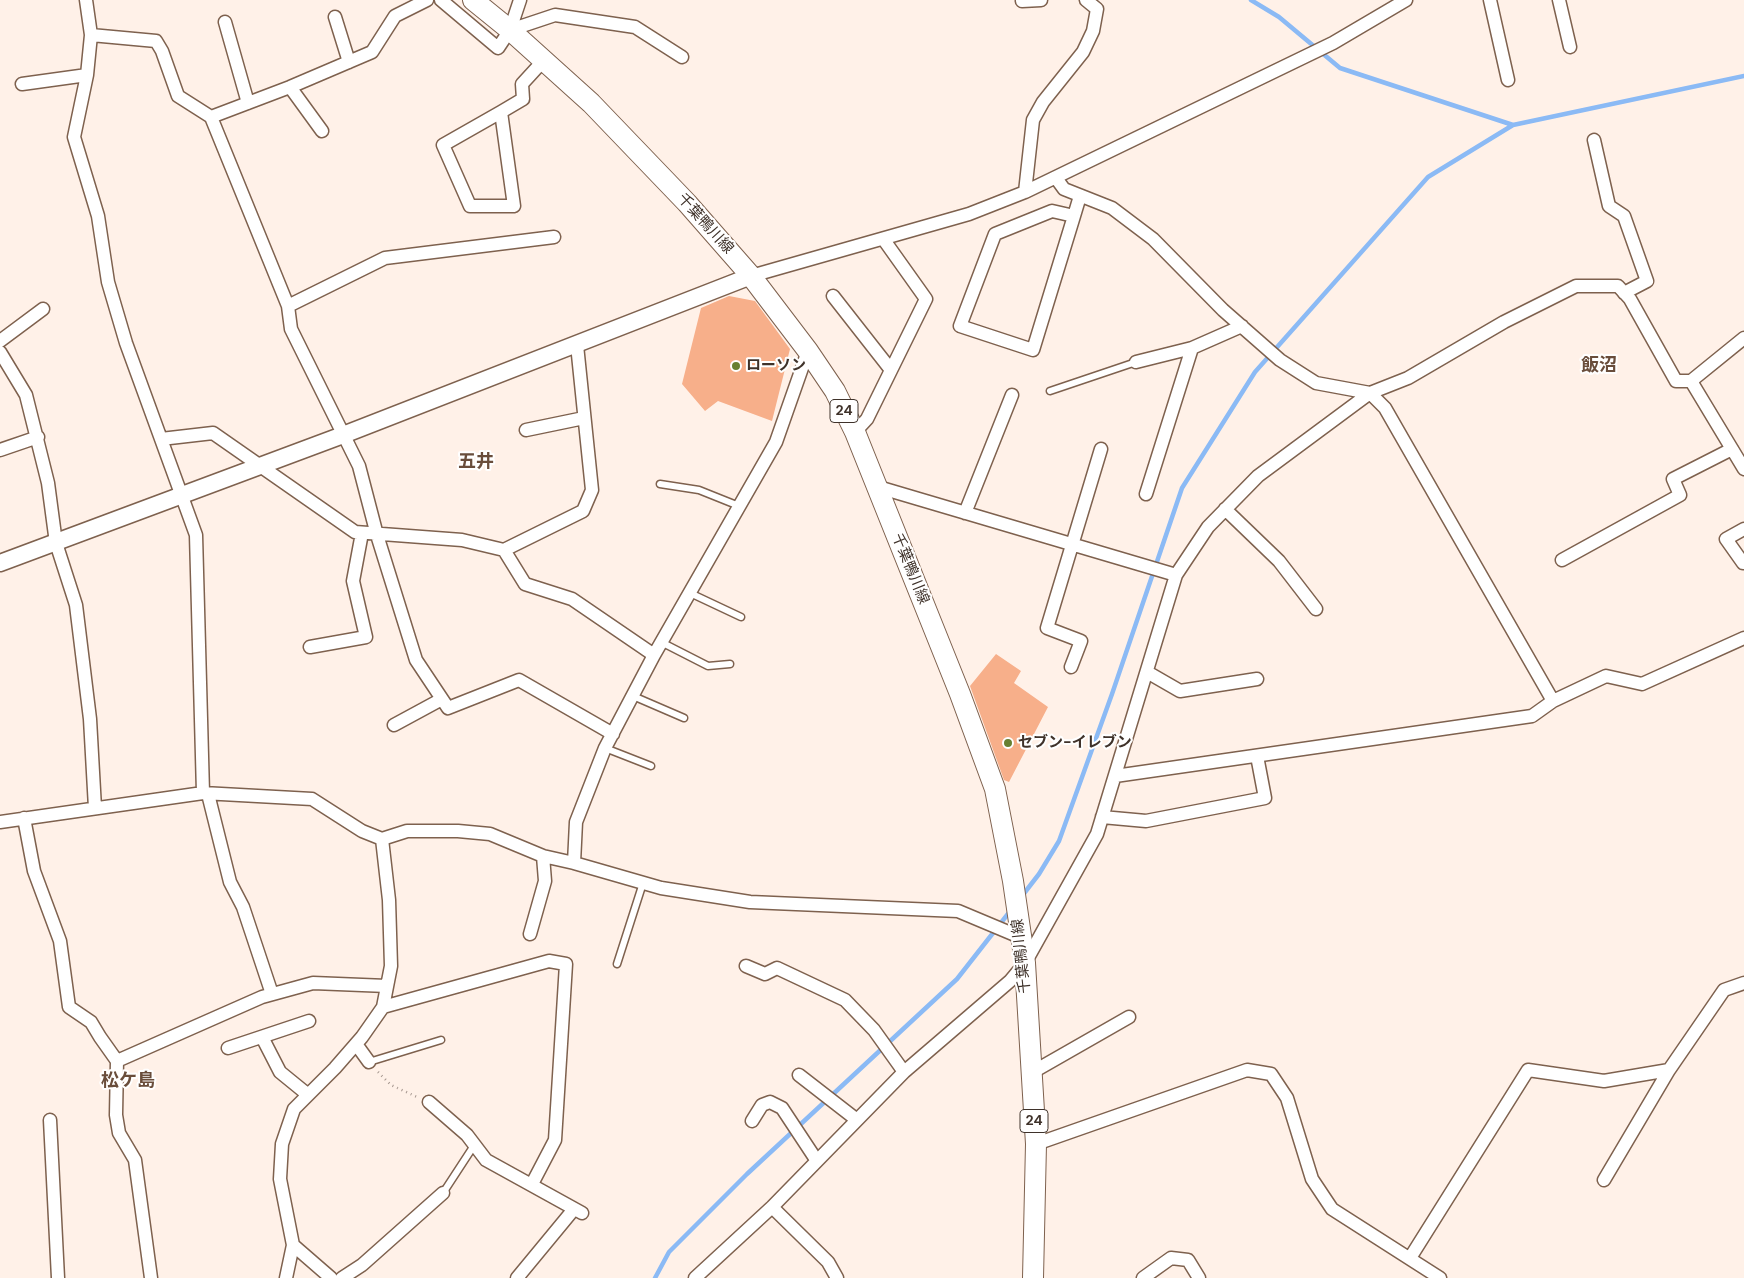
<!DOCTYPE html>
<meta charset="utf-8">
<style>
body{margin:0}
canvas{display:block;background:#fff1e8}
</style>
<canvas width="1744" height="1278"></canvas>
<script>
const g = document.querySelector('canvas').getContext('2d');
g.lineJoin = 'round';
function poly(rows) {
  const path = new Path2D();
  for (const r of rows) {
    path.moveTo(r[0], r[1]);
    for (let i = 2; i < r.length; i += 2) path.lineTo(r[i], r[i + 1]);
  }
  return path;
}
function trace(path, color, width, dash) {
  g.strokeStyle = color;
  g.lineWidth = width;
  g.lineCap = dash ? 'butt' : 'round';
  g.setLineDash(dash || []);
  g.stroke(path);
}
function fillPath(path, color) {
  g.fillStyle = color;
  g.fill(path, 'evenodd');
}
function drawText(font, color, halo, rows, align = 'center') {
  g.font = font + ' "DM Sans","Noto Sans JP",sans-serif';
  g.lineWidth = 4;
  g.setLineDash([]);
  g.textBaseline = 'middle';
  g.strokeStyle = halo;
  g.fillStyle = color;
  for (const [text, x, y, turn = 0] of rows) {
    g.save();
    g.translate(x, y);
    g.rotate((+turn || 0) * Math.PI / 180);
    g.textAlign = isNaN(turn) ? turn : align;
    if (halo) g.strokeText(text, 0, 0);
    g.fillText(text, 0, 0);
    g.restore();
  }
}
trace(poly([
 [1251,0,1279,17,1340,68,1513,125],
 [1022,896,1039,874,1059,841,1112,694,1182,488,1255,372,1428,177,1513,125,1744,76],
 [655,1278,669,1252,747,1174,957,979,1011,910]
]), '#8bbaf5', 4.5);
fillPath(poly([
 [729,296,755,301,790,349,772,421,718,401,705,411,682,384,701,308],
 [996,654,1021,671,1014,683,1048,707,1009,782,1004,780,970,686]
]), '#f7af8a');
const service = poly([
 [1050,391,1136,362],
 [660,484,699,490,739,506],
 [690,593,741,617],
 [661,642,708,666,730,664],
 [633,696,684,718],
 [605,748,651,766],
 [617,964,643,883],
 [369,1062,441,1040],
 [443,1193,475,1144]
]);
const minor = poly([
 [86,0,91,35,87,75,74,137,98,216,108,282,126,343,196,535,203,793],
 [441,0,498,48,510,30,555,15,635,27,682,57],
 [1490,0,1508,80],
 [1559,0,1570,47],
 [1022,1,1041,0],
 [335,17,349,62],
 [225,22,248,103],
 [510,30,520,0],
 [91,35,156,41,162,51,178,96,211,117,288,306,291,329,359,466,377,535,416,660,448,708,519,680,613,734],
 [22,84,87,75],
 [290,87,322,131],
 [501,112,514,206,470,206,443,145,501,112,523,99,522,84,544,60],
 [211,117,290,87,372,52,395,16,427,0],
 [1594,140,1609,206,1624,216,1647,281,1624,293],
 [1056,178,1064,189,1112,208,1153,239,1223,310,1280,360,1316,383,1370,393,1385,408,1553,701],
 [1025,192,1033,120,1043,102,1083,52,1093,31,1097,9,1086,0],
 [1074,216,1052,211,995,234,960,326,1033,350,1074,216,1080,196],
 [751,276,969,214,1025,192,1333,43,1406,0],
 [833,296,891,370],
 [288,306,385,258,554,237],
 [0,341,43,309],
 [0,352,26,395,48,483,56,543,76,605,90,719,95,808],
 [1136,362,1192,348,1242,326],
 [1691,381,1744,469],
 [526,430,584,418],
 [855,432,867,419,926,299,884,240],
 [161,439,213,433,355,532,462,540,504,550,525,584,572,599,654,655],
 [0,450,38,437],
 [878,487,1176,575],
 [1146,494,1192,348],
 [1225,509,1279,561,1316,609],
 [965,513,1012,395],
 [1744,529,1726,539,1743,563,1744,563],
 [504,550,583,511,592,490,577,345],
 [1562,560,1680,495,1673,479,1732,449],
 [310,647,366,637,353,581,362,533],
 [1071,667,1081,641,1047,628,1101,449],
 [1147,672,1180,691,1257,679],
 [394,725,442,699],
 [1115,776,1532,716,1553,701,1606,676,1642,684,1744,638],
 [208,794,230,882,243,907,272,994],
 [1102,817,1146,821,1265,798,1257,756],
 [24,818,34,871,60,941,69,1007,91,1022,100,1037,117,1061,116,1115,119,1133,135,1160,151,1278],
 [0,822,203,793,312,799,362,831,382,839,407,831,458,831,490,834,543,856,574,863,661,888,750,902,958,911,1020,937],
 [574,863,576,822,605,748,654,655,776,442,808,351],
 [530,934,545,881,543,856],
 [746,966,765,974,777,968,845,1000,874,1030,904,1072],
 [383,1007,549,961,566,964,555,1140,532,1184],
 [262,1037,280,1072,307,1094],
 [356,1044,369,1062],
 [228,1048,309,1021],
 [117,1061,262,997,313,983,387,986],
 [1031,1073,1129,1017],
 [799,1075,857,1120],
 [429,1102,467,1135,486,1160,582,1213],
 [50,1120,58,1278],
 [752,1121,762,1105,770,1102,782,1108,817,1161],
 [1036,1144,1247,1070,1271,1074,1287,1098,1312,1179,1332,1209,1440,1278],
 [1604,1180,1669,1070],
 [772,1207,828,1262,837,1278],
 [293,1245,331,1278],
 [1410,1258,1528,1070,1604,1081,1669,1070,1724,990,1744,983],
 [286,1278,293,1245,280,1179,282,1144,294,1109,335,1068,362,1037,383,1007,391,966,389,900,382,839],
 [342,1278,362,1265,443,1193],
 [517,1278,574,1209],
 [695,1278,772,1207,904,1072,1010,981,1025,963,1097,834,1176,575,1208,527,1258,476,1370,393,1408,378,1504,322,1576,286,1618,286,1630,299,1676,381,1691,381,1744,338],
 [1143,1278,1171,1258,1188,1260,1199,1278]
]);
const tertiary = poly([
 [0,563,343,435,751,276]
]);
const primary = poly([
 [473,0,510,30,591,103,687,203,751,276,808,351,835,391,855,432,960,694,995,789,1013,881,1025,963,1036,1144,1033,1278]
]);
trace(service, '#7e614e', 9);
trace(minor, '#7e614e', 15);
trace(tertiary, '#7e614e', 19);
trace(primary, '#7e614e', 22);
trace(poly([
 [378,1072,391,1085,417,1097]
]), '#a69890', 2.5, [1, 4]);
trace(service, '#fff', 6);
trace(minor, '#fff', 12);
trace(tertiary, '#fff', 16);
trace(primary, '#fff', 20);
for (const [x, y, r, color] of [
 [736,366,5,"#678032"],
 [1008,743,5,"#678032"]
]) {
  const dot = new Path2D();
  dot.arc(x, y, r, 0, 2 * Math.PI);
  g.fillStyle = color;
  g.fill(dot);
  trace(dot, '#fff', 2);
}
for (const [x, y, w] of [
 [844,411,28],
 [1034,1121,28]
]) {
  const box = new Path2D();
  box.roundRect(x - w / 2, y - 11.5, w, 23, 4);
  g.fillStyle = '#fff';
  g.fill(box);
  trace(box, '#3f322a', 1);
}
drawText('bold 14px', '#3f322a', null, [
 ["24",844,411],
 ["24",1034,1121]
]);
drawText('15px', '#3f322a', '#fff', [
 ["千葉鴨川線",705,224,48],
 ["千葉鴨川線",910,569,68],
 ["千葉鴨川線",1022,956,-96]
]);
drawText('bold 15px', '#3f322a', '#fff', [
 ["ローソン",746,366],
 ["セブン-イレブン",1018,743]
], 'left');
drawText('bold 18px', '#694d3b', '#fff', [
 ["飯沼",1599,366],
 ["五井",476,462],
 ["松ケ島",128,1081]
]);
</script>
